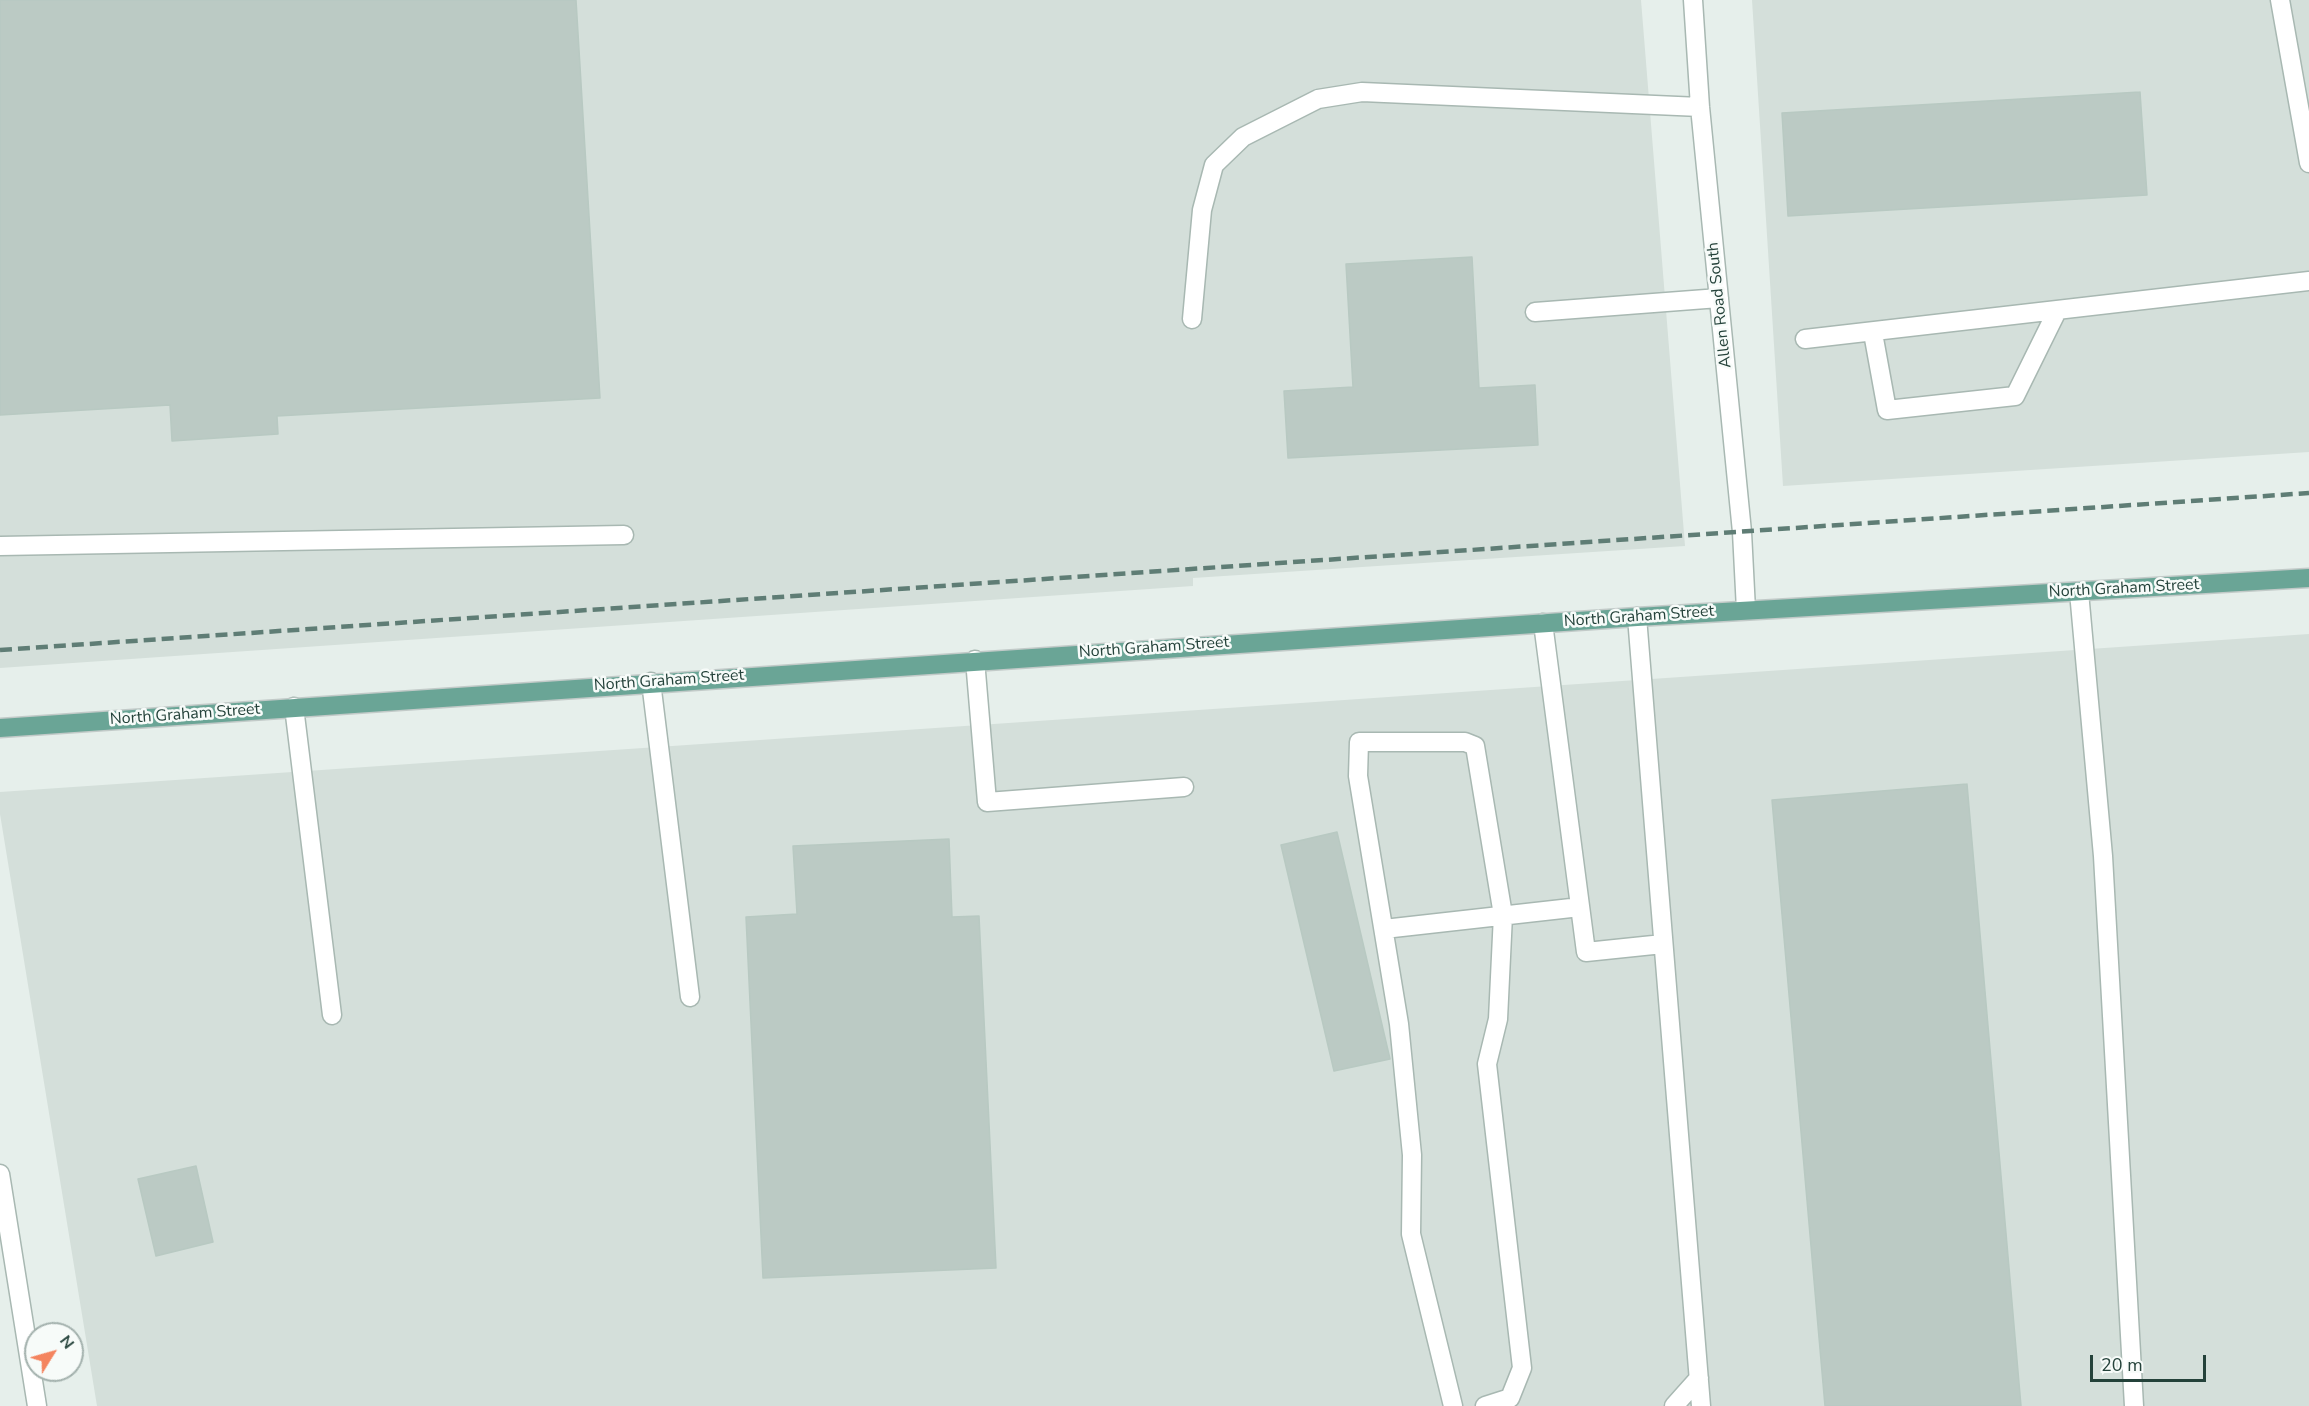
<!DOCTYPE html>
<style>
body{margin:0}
#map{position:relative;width:2309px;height:1406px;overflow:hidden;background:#e6efeb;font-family:"Nunito Sans",sans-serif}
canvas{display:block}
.north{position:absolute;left:24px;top:1322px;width:60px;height:60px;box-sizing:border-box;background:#f7fbf9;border:2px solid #a3b1ad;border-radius:50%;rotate:53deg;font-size:16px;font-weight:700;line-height:24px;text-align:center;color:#24423a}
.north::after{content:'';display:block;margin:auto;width:21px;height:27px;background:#f4845f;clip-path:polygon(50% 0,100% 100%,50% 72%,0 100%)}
.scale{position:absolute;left:2090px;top:1355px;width:116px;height:27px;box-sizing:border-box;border:3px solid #24423a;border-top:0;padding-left:8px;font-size:18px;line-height:21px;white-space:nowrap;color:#24423a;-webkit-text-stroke:4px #f7fbf9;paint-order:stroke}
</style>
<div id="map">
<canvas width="2309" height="1406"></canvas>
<div class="north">N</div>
<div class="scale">20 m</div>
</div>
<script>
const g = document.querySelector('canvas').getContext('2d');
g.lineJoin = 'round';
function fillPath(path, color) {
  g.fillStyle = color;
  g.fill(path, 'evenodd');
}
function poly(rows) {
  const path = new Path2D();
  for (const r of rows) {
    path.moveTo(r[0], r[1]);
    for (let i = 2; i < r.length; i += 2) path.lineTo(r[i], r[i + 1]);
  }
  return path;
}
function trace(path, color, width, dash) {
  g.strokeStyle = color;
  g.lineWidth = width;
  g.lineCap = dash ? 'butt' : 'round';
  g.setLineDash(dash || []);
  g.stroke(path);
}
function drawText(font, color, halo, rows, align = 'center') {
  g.font = font + ' "Nunito Sans",sans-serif';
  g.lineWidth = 5;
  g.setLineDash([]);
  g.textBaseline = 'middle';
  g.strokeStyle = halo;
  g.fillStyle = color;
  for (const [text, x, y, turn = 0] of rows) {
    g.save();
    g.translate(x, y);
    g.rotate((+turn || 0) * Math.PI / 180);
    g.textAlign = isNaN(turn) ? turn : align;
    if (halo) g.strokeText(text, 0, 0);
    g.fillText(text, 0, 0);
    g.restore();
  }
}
fillPath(poly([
 [0,0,1641,0,1685,546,1193,578,1193,586,0,668],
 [1752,0,2309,0,2309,452,1783,486],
 [2309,634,2309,1406,97,1406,0,814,0,792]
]), '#d4dfda');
const building = poly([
 [0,0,576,0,600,398,277,416,278,434,172,441,170,405,0,415,0,0],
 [2140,92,2147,195,1788,216,1782,113,2140,92],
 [1472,257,1479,388,1535,385,1538,445,1288,458,1284,391,1353,387,1346,264,1472,257],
 [1967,784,2021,1406,1825,1406,1772,800,1967,784],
 [1337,832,1390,1059,1334,1071,1281,845,1337,832],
 [949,839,952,917,979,916,996,1268,763,1278,746,917,797,914,793,846,949,839],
 [196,1166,213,1242,156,1256,138,1179,196,1166]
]);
fillPath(building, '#bbcac4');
trace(building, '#b8c9c2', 1.5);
const minor = poly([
 [1693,0,1700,107,1742,532,1746,610],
 [2280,0,2309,163],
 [1535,312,1719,298],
 [1192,319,1202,210,1214,165,1243,137,1318,99,1362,92,1700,107],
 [1873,333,1887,410,2015,396,2057,311],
 [1805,339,2309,281],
 [0,546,624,535],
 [2079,592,2103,856,2134,1406],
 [1637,617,1701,1406],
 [1543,623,1586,952,1663,944],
 [975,660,987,802,1184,787],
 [651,682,690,997],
 [294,707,332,1015],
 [1384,929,1580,907],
 [0,1174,37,1406],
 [1453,1406,1411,1234,1412,1155,1399,1024,1358,776,1359,742,1465,742,1475,746,1503,915,1498,1019,1487,1064,1522,1368,1510,1398,1485,1406],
 [1674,1406,1699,1378]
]);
const major = poly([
 [0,728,1637,617,2309,578]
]);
trace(minor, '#a8b8b2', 21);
trace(major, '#c2cac8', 21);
trace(minor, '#fff', 18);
trace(major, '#6aa596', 18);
trace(poly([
 [0,650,2309,493]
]), '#5f7d75', 4.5, [12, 6]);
drawText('16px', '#24423a', '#f7fbf9', [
 ["Allen Road South",1720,305,-96],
 ["North Graham Street",2124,589,-3],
 ["North Graham Street",1639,617,-4],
 ["North Graham Street",1154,648,-4],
 ["North Graham Street",669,681,-4],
 ["North Graham Street",185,715,-4]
]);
</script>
